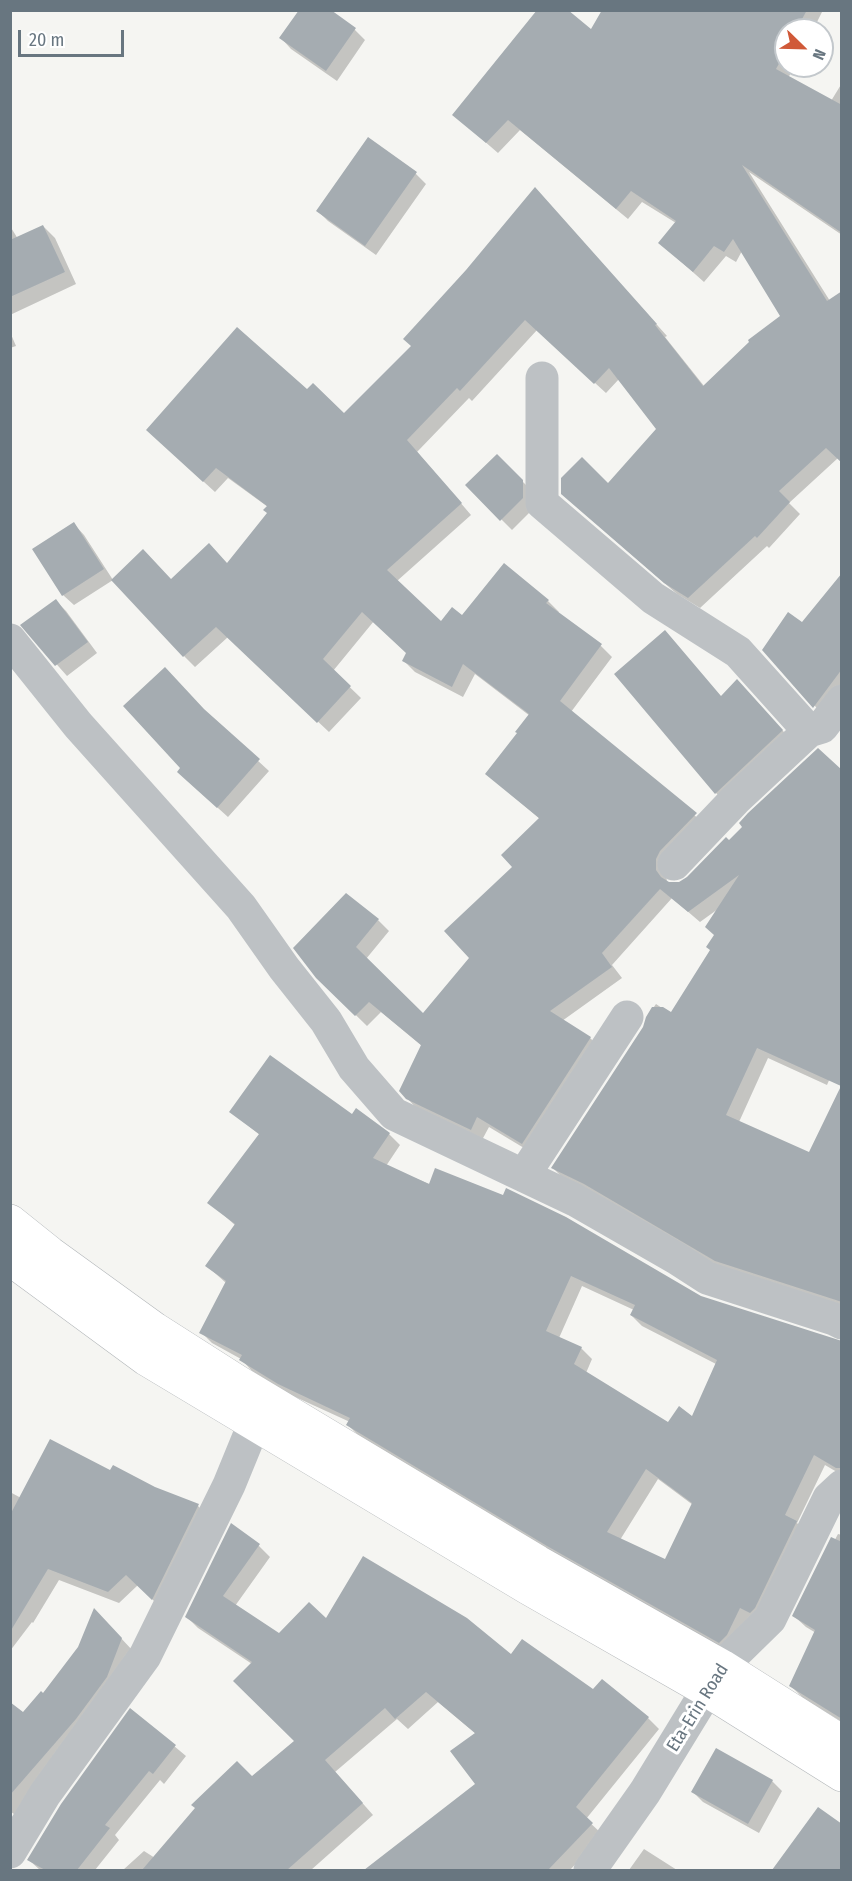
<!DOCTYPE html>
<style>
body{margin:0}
#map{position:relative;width:852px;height:1881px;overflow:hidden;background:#f5f5f2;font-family:"Fira Sans Condensed",sans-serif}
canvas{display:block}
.frame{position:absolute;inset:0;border:12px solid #687680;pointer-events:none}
.north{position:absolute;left:774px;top:18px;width:60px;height:60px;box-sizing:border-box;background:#fff;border:2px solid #c3c8cc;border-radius:50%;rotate:113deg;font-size:16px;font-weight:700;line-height:24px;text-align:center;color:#687680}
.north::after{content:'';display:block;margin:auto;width:21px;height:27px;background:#d05938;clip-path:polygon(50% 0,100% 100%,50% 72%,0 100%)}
.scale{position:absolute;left:18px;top:30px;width:106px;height:27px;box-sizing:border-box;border:3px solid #687680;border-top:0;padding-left:8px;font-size:18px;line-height:21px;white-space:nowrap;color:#687680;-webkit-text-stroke:4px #fff;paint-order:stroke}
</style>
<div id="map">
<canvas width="852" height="1881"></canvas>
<div class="frame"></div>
<div class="north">N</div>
<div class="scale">20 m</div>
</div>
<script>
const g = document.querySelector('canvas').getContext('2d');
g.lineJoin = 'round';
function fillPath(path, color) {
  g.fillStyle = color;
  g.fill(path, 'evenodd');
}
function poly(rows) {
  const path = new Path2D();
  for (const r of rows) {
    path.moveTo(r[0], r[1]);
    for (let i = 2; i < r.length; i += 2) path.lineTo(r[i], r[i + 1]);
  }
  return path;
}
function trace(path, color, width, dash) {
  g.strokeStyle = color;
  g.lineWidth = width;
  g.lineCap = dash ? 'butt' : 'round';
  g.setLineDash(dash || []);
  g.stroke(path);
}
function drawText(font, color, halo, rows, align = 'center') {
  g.font = font + ' "Fira Sans Condensed",sans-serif';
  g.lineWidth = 6;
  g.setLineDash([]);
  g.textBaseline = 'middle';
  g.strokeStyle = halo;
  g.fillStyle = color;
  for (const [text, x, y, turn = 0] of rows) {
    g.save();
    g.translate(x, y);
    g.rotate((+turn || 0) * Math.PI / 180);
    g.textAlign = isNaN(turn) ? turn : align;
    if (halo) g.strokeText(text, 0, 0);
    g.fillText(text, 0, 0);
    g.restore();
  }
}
fillPath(poly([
 [328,10,355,30,365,40,337,81,291,49,281,38],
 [695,10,823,10,813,30,786,30,786,66,795,66,788,78,831,101,842,83,842,235,749,172,830,301,838,458,789,503,800,514,769,548,767,546,700,608,677,594,562,494,608,485,658,429,619,379,606,393,537,330,472,401,469,398,417,452,471,515,397,581,442,623,548,601,559,612,558,613,601,646,612,657,571,712,706,825,666,871,667,883,679,884,729,842,842,768,842,1050,827,1085,768,1058,739,1122,810,1154,842,1088,842,1310,728,1272,564,1179,553,1168,644,1028,647,1017,656,1004,671,1014,711,951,715,935,718,909,700,922,672,898,612,965,622,978,562,1021,590,1038,602,1049,534,1154,489,1127,482,1140,418,1110,407,1098,422,1046,381,1012,367,1026,317,977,378,920,389,931,366,959,424,1015,471,958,514,867,540,819,487,774,519,734,530,716,475,674,463,697,415,672,404,661,408,653,374,621,333,671,361,698,329,732,228,637,195,667,184,656,171,580,227,564,269,513,268,507,228,478,215,492,159,441,307,391,344,415,413,346,545,200,667,336,665,337,704,386,782,316,742,251,736,262,726,256,704,282,660,243,676,223,642,202,628,219,520,130,498,153,454,115,591,31],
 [369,139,416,174,426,184,376,255,328,221,318,211],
 [10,226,18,239,43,226,55,238,76,284,10,315],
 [10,332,16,346,10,348],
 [497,456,533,492,533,509,512,530,467,485],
 [74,524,84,535,113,580,74,605,63,595,34,550],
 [842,575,842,694,825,717,764,650,803,624],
 [56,601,66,611,97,653,67,676,22,625],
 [665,632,721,697,747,691,792,741,726,803,716,793],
 [207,714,269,771,228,817,189,782],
 [357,1110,389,1134,400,1145,386,1166,701,1297,842,1343,842,1475,825,1465,797,1523,807,1533,731,1653,560,1557,359,1436,348,1425,350,1422,291,1395,252,1371,241,1359,212,1343,201,1332,226,1283,207,1266,236,1226,209,1202,260,1135,231,1112,352,1116],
 [582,1286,634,1310,631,1315,642,1326,716,1364,692,1418,668,1424,586,1373,592,1359,581,1348,559,1338],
 [658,1479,693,1505,666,1561,620,1540],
 [111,1472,198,1506,209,1517,163,1610,138,1585,119,1603,59,1580,33,1623,32,1622,10,1651,10,1492,21,1498],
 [232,1525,259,1546,270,1557,235,1606,280,1635,326,1621,511,1656,594,1691,648,1718,659,1729,586,1819,603,1835,570,1870,366,1870,477,1784,476,1734,438,1702,408,1729,397,1719,335,1772,373,1815,311,1870,123,1870,144,1851,155,1858,297,1742,252,1664,198,1628,187,1617],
 [838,1534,842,1535,842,1722,803,1698,791,1686,816,1633,806,1627,794,1616],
 [106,1622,133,1651,24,1822,10,1811,10,1704,23,1714,43,1695],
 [131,1710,186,1756,164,1784,160,1780,115,1835,119,1840,95,1870,40,1870,29,1860],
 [772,1781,782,1791,759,1833,703,1802,693,1792],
 [819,1809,842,1849,832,1870,774,1870],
 [644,1849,677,1870,629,1870]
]), '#0003');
fillPath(poly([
 [299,10,331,10,356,28,326,71,279,38],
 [537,10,568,10,591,29,602,10,807,10,796,30,786,30,786,51,776,69,842,105,842,233,742,165,827,301,842,291,842,463,826,448,779,491,790,502,757,538,755,536,688,598,664,583,561,494,561,478,582,457,608,483,656,429,609,368,594,384,525,320,460,391,457,388,407,440,462,503,387,570,441,621,452,607,462,615,504,563,549,600,546,603,602,644,560,701,697,813,660,851,656,859,656,870,661,877,669,882,679,882,687,877,726,837,729,840,742,827,739,823,748,813,818,748,842,770,842,1302,715,1261,584,1184,551,1168,643,1027,646,1017,652,1007,663,1007,671,1012,710,950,706,947,714,935,705,927,739,875,688,912,660,889,602,953,612,967,550,1011,591,1037,522,1144,477,1117,471,1130,406,1099,399,1091,421,1045,369,1002,355,1016,316,978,293,948,346,893,379,919,356,947,423,1013,469,958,444,931,512,867,501,855,539,818,485,774,517,733,515,732,529,714,463,664,452,687,402,661,406,653,362,612,323,659,351,686,317,723,216,627,183,657,111,580,143,549,171,579,209,543,227,563,267,513,263,510,267,506,216,468,203,482,146,430,237,327,307,389,313,383,344,413,411,346,403,339,466,270,535,187,657,324,655,325,703,386,749,342,748,340,780,316,733,239,724,252,714,246,693,272,658,243,676,221,631,191,616,209,508,120,486,143,452,115],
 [757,1048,841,1086,809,1152,726,1115],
 [368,137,417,172,365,246,316,211],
 [43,225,65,272,10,297,10,240],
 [497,454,523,480,523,498,500,521,465,485],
 [74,522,104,569,62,596,32,549],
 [842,573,842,669,813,708,762,650,788,612,802,622],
 [56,599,88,642,55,666,20,625],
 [665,630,721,696,737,679,783,730,715,794,614,674],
 [165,667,204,709,260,759,217,808,177,772,180,768,123,706],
 [270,1055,352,1114,356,1108,390,1133,373,1158,429,1184,435,1168,503,1195,506,1188,566,1217,701,1296,842,1341,842,1468,836,1468,814,1455,785,1515,797,1521,755,1608,750,1613,740,1608,727,1635,719,1643,547,1546,346,1425,350,1418,278,1384,239,1360,242,1355,199,1333,226,1281,205,1266,235,1224,207,1203,259,1134,229,1112],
 [571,1276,635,1305,630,1315,717,1360,692,1416,679,1406,668,1422,574,1364,582,1347,546,1331],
 [646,1469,692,1503,665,1559,607,1532],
 [50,1439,110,1470,113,1465,155,1487,199,1504,152,1600,126,1575,108,1592,48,1569,10,1632,10,1515],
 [231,1523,260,1544,223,1596,279,1633,309,1602,326,1618,363,1556,467,1618,511,1654,522,1639,593,1689,602,1679,649,1717,576,1807,593,1823,548,1870,364,1870,475,1784,450,1751,475,1733,426,1692,395,1719,385,1708,325,1760,363,1803,287,1870,142,1870,195,1808,191,1805,237,1761,252,1776,294,1741,233,1681,252,1662,185,1617],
 [831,1537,842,1542,842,1719,789,1686,815,1630,792,1616],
 [94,1608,122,1638,107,1677,76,1719,10,1795,10,1702,23,1712,41,1691,43,1693,78,1647],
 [130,1708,176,1745,153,1774,149,1771,105,1825,110,1828,77,1870,45,1870,27,1860,61,1804],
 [716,1748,773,1780,748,1824,691,1792],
 [818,1807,842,1824,842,1870,772,1870]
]), '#a5acb1');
const major = poly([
 [10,1221,50,1253,155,1329,238,1382,538,1562,722,1666,842,1742],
 [10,1259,146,1359,528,1588,708,1691,842,1775]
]);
trace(major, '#b1b5b8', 34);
trace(poly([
 [542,378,542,503,653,598,738,652,809,731,822,727,842,701],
 [10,640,78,725,241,907,284,968,326,1021,354,1068,394,1114,575,1200,676,1258,707,1278,834,1319,842,1323],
 [674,864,735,800,809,731],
 [524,1175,627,1017],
 [10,1852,45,1794,145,1656,229,1485,254,1424],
 [590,1870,645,1792,722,1666,770,1619,829,1498,842,1486]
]), '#bdc1c4', 33);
trace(major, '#fff', 33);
drawText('18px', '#687680', '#fff', [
 ["Eta-Erin Road",698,1708,-58]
]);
</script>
